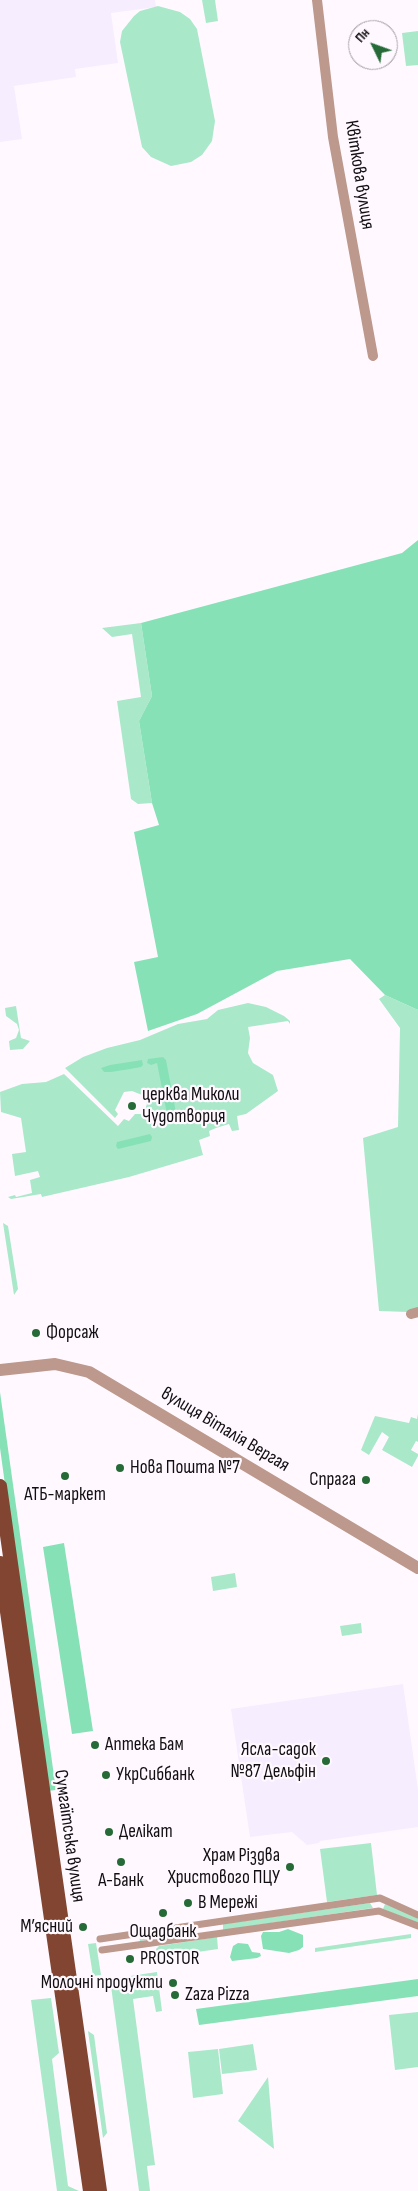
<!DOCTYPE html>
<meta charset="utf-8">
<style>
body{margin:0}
#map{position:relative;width:418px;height:2191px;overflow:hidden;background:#fff9ff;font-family:"Sofia Sans Condensed",sans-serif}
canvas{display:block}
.north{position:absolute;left:348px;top:20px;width:50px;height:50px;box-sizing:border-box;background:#fff9ff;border:1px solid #a09ba0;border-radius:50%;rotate:312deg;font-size:14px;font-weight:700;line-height:20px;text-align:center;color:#120f12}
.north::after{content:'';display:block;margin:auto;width:18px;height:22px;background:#266b37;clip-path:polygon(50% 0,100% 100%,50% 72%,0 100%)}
</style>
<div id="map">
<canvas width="418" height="2191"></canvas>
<div class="north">Пн</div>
</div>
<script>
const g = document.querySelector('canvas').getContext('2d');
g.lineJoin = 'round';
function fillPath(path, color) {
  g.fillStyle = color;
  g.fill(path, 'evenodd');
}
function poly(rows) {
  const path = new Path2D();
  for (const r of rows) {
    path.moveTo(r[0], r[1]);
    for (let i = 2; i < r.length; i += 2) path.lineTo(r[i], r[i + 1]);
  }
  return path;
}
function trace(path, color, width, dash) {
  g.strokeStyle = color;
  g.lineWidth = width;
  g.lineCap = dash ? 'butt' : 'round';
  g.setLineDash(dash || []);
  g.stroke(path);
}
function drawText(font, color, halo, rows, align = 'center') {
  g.font = font + ' "Sofia Sans Condensed",sans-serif';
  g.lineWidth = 4.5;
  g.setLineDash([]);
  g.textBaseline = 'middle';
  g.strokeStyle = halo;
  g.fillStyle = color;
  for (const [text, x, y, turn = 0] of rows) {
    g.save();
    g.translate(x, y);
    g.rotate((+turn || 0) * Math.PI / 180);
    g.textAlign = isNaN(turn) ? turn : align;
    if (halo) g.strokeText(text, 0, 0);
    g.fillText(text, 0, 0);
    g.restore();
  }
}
fillPath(poly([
 [0,0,155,0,156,7,111,13,118,63,75,69,76,77,14,86,22,139,0,142],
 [403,1684,418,1790,418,1827,320,1841,319,1843,307,1845,292,1832,250,1837,231,1709]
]), '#f6edfe');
fillPath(poly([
 [202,0,215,0,218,21,206,23],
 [158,6,180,12,190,19,197,29,215,121,212,141,202,155,191,162,171,166,151,157,142,147,120,42,122,31,134,16,140,11],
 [418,31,418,65,406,66,402,33],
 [141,623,152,696,139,721,152,803,138,804,131,799,117,701,141,697,132,634,112,637,102,628],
 [385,995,418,1010,418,1310,408,1312,379,1311,363,1138,398,1127,400,1028,379,999],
 [248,1003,266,1007,284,1016,290,1021,290,1024,288,1021,248,1027,250,1038,248,1053,253,1063,273,1075,278,1091,246,1114,237,1116,239,1130,232,1131,229,1124,216,1128,209,1131,210,1136,199,1140,203,1155,129,1177,42,1197,41,1194,11,1199,8,1197,15,1195,16,1197,32,1193,30,1180,40,1177,38,1171,15,1176,12,1154,26,1152,21,1118,1,1112,0,1092,22,1084,46,1082,64,1074,118,1126,124,1119,129,1121,135,1114,143,1114,147,1104,142,1095,132,1091,124,1092,115,1110,118,1114,115,1118,65,1068,83,1057,107,1048,140,1040,178,1024,207,1019,218,1010],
 [16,1006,21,1038,30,1041,23,1049,10,1050,9,1041,16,1038,19,1030,17,1024,6,1016,5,1008],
 [3,1223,8,1226,18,1289,14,1295],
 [418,1414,418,1442,416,1441,411,1450,418,1454,418,1456,412,1467,382,1450,389,1437,382,1432,369,1455,361,1450,375,1416,409,1423,411,1417,417,1419],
 [235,1573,237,1587,213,1591,211,1577],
 [361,1623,362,1633,342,1636,340,1626],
 [371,1843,377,1895,327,1902,320,1849],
 [370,1903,373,1908,223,1930,223,1924],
 [385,1904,418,1917,418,1923,383,1909],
 [178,1930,179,1936,140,1941,139,1936],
 [411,1934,411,1938,315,1952,315,1948],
 [217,1937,218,1949,157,1958,156,1949,159,1946],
 [96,1943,101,1975,93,1976,88,1944],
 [157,1972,162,2011,156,2012,153,1996,133,1999,155,2165,147,2166,150,2191,139,2191,110,1979],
 [51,1998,59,2053,52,2059,68,2186,79,2191,57,2191,31,2000],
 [418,2012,418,2067,395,2070,389,2015],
 [88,2031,94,2035,107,2133,103,2138],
 [253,2044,257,2070,222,2074,219,2049],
 [218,2049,223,2094,193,2098,188,2052],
 [268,2077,274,2149,238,2121]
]), '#aae8ca');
fillPath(poly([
 [418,540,418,1010,385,995,350,959,277,971,197,1014,148,1031,134,962,158,957,134,832,159,825,152,803,139,721,152,696,141,623,402,553],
 [163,1057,166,1060,177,1118,171,1120,168,1119,157,1063,151,1065,147,1063,148,1059],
 [142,1060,143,1065,141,1067,130,1069,111,1072,104,1072,101,1068,110,1065],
 [150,1134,152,1137,151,1141,118,1149,116,1146,117,1142],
 [0,1392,56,1790,47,1791,0,1448],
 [64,1543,93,1731,72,1734,43,1547],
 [288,1929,303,1935,303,1947,299,1950,289,1953,263,1949,261,1936,263,1932,279,1932],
 [238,1943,248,1944,252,1952,260,1953,261,1956,257,1958,232,1961,230,1957,233,1946],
 [418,1979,418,1996,199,2025,196,2009]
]), '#87e1b7');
trace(poly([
 [100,1939,380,1898,418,1915],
 [102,1950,379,1911,418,1926]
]), '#bd988c', 7);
trace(poly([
 [317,0,333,137,373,356],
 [411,1314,418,1312]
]), '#bd988c', 10);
trace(poly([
 [0,1370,55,1364,89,1372,418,1568]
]), '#bd988c', 12);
trace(poly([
 [0,1486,100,2191],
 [0,1563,90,2191]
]), '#824532', 14);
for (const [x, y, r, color] of [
 [132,1106,5,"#266b37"],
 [36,1333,5,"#266b37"],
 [120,1468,5,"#266b37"],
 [65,1476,5,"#266b37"],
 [366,1480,5,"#266b37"],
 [95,1745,5,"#266b37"],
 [326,1761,5,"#266b37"],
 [106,1775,5,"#266b37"],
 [109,1832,5,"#266b37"],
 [121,1862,5,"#266b37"],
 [290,1867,5,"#266b37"],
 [188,1903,5,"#266b37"],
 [163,1913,5,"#266b37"],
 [83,1927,5,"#266b37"],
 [130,1959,5,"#266b37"],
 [173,1983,5,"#266b37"],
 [175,1995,5,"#266b37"]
]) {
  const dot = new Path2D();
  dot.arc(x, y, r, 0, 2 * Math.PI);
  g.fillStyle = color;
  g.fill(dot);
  trace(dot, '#fff9ff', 2);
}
drawText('19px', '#120f12', '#fff9ff', [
 ["Квіткова вулиця",359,175,81],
 ["вулиця Віталія Вергая",225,1430,31],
 ["Сумгаїтська вулиця",69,1836,82]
]);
drawText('19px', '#120f12', '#fff9ff', [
 ["церква Миколи",142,1095],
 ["Чудотворця",142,1117],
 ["Форсаж",46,1333],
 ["Нова Пошта №7",130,1468],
 ["Спрага",356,1480,"right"],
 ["АТБ-маркет",65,1495,"center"],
 ["Аптека Бам",105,1745],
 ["Ясла-садок",316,1750,"right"],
 ["№87 Дельфін",316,1772,"right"],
 ["УкрСиббанк",116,1775],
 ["Делікат",119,1832],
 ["Храм Різдва",280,1856,"right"],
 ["Христового ПЦУ",280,1878,"right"],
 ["А-Банк",121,1881,"center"],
 ["В Мережі",198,1903],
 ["М’ясний",73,1927,"right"],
 ["Ощадбанк",163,1932,"center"],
 ["PROSTOR",140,1959],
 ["Молочні продукти",163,1983,"right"],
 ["Zaza Pizza",185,1995]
], 'left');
</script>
